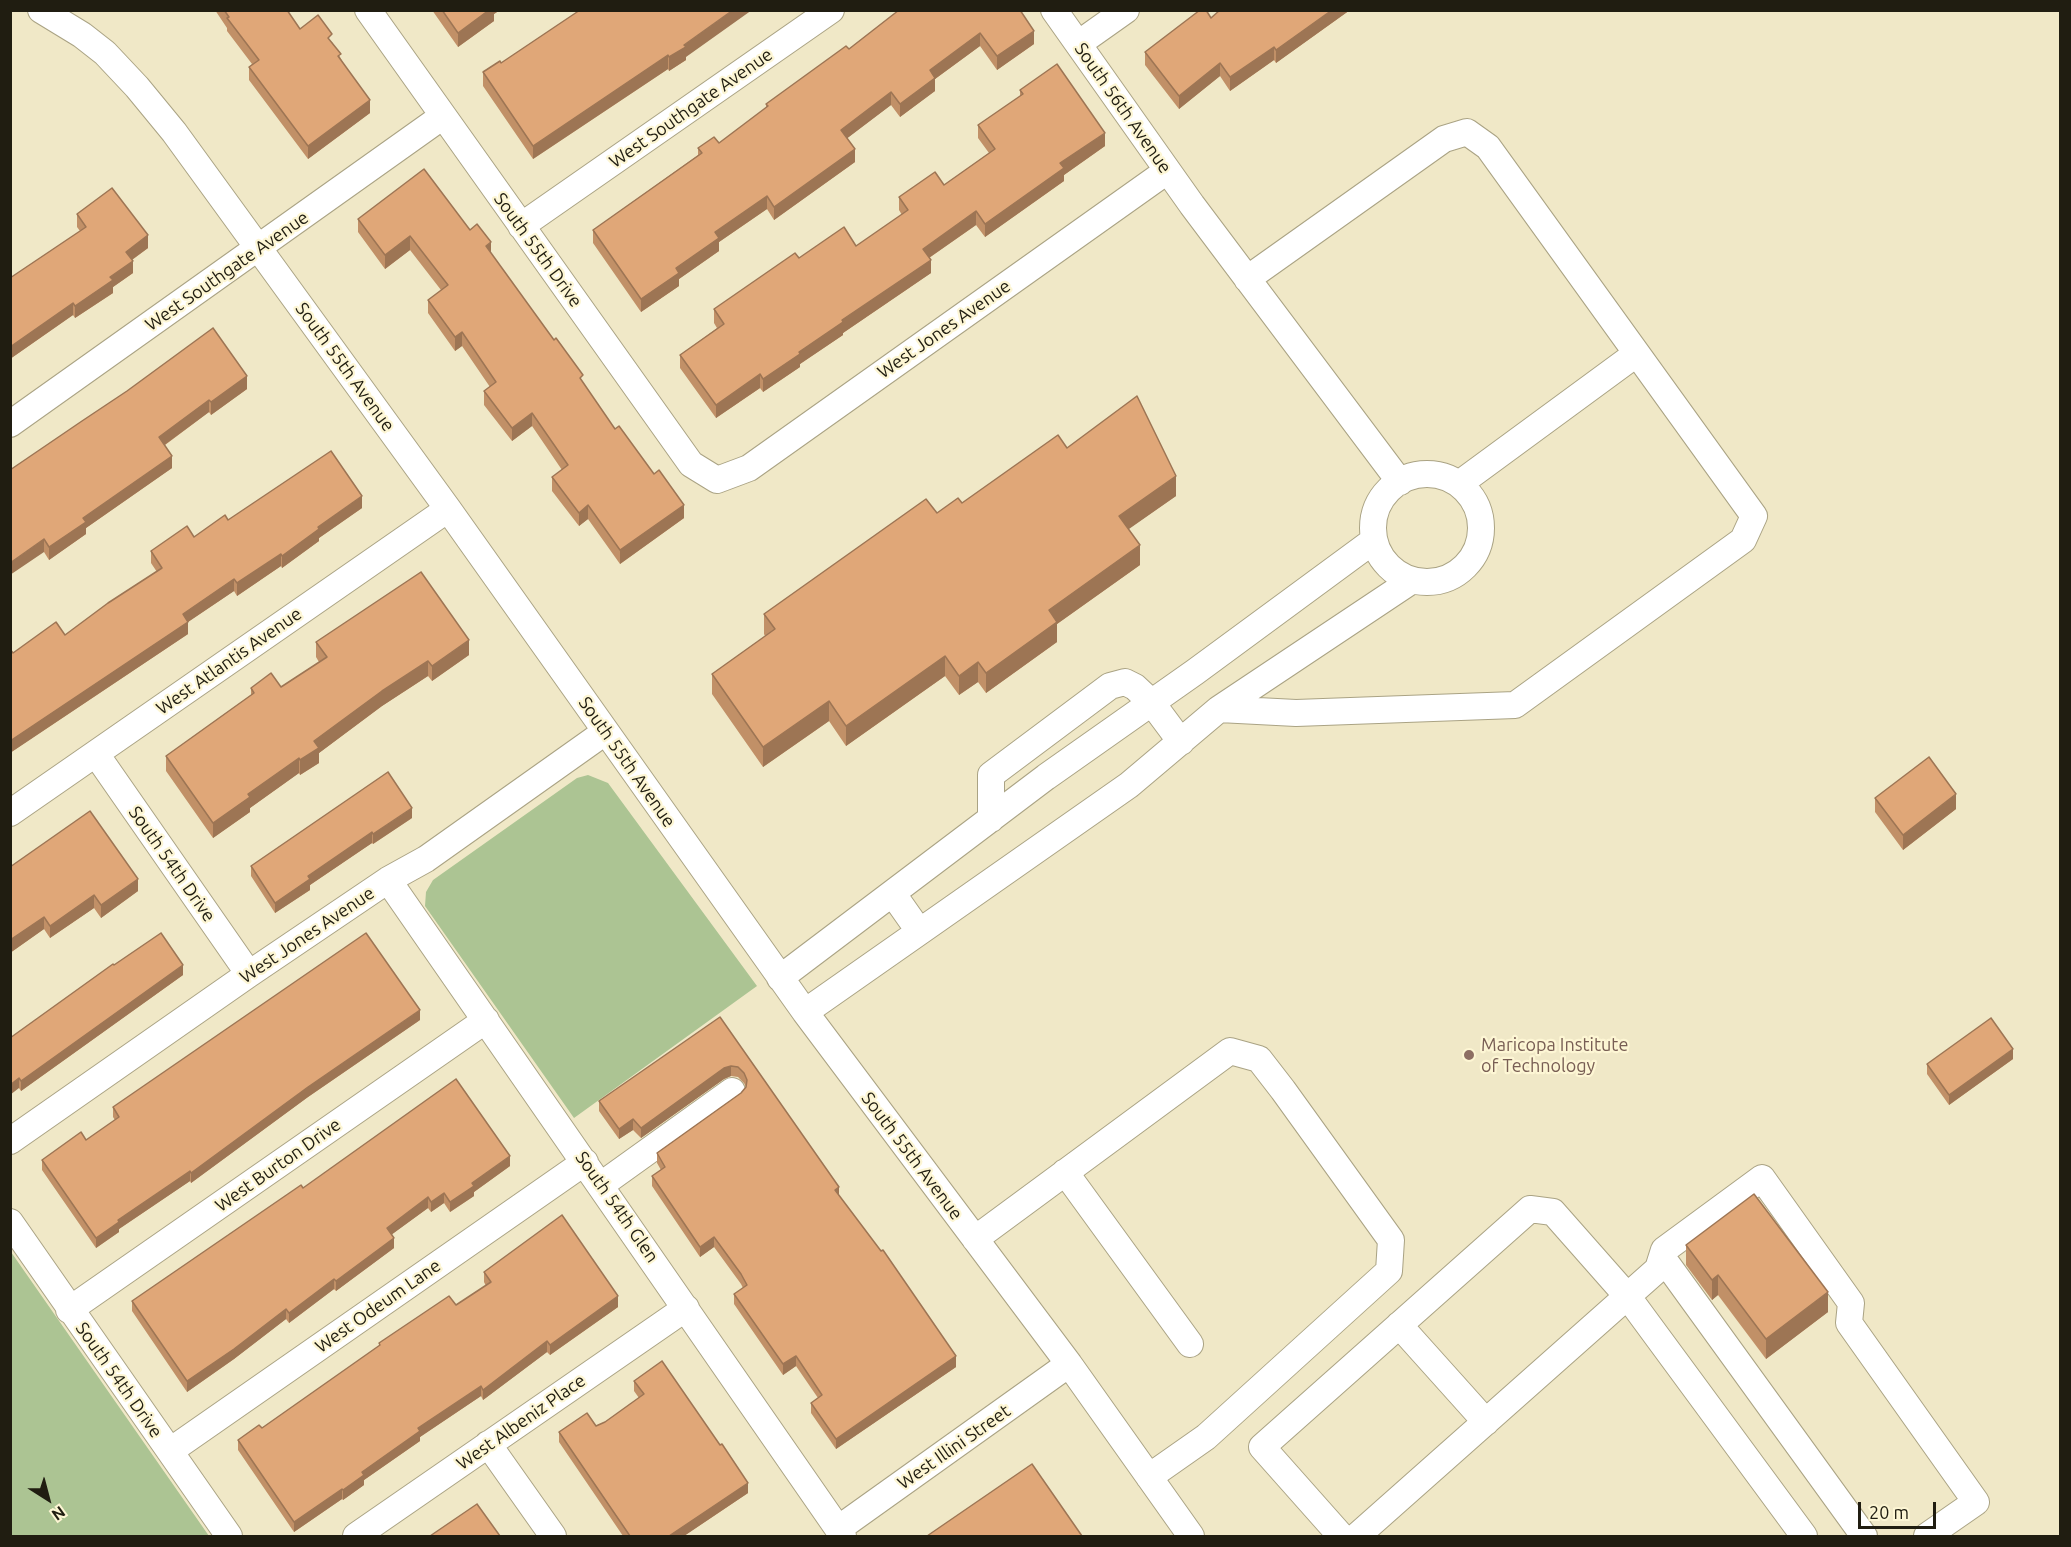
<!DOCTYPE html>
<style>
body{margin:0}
#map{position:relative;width:2071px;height:1547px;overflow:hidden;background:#f0e8c7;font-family:Ubuntu,sans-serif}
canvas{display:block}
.frame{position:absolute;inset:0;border:12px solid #201d11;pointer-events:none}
.north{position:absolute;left:18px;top:1469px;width:60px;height:60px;-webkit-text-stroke:4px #fdf6d4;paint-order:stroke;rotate:144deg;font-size:16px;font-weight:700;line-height:24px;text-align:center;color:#201d11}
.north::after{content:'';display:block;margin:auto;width:21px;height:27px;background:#201d11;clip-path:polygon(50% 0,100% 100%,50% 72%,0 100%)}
.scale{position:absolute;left:1858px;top:1502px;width:78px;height:27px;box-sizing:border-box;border:3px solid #201d11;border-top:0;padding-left:8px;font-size:18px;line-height:21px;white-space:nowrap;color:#201d11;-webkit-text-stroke:4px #fdf6d4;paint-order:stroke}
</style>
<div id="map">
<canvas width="2071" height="1547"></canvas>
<div class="frame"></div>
<div class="north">N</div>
<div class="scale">20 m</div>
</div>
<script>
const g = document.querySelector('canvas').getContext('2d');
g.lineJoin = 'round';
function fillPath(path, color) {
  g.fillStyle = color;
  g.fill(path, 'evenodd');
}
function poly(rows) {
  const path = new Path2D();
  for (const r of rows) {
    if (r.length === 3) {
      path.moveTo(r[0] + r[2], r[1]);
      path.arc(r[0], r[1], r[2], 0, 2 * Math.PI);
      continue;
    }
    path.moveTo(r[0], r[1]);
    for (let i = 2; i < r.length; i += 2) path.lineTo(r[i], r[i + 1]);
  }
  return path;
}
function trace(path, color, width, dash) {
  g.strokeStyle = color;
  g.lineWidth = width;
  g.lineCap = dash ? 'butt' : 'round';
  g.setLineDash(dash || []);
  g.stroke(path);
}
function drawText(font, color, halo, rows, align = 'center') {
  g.font = font + ' Ubuntu,sans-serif';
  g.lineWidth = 4.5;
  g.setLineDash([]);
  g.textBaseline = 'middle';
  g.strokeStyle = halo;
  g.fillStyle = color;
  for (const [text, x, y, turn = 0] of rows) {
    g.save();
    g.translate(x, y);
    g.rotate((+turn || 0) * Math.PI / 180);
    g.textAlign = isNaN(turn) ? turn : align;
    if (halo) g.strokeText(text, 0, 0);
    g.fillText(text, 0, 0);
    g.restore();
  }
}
fillPath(poly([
 [588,775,608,783,757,986,574,1118,425,906,426,892,433,880,577,778],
 [10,1252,11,1252,209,1536,11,1536]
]), '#acc493');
const minor = poly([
 [41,10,82,35,105,53,137,87,174,132,448,509,805,1012,1069,1364,1191,1536],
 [368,10,691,464,717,480,749,468,1167,171],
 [1054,10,1192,205,1400,482],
 [1078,44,1126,10],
 [521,226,831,10],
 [10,424,443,116],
 [1427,528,54],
 [1459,484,1636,354],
 [1219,709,1296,713,1515,705,1743,540,1754,516,1488,147,1467,132,1444,139,1247,279],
 [96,754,249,974],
 [10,813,448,509],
 [991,819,991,775,1110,686,1125,682,1135,687,1152,703,1181,742],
 [388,880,843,1536],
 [893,894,919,931],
 [780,978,1046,777,1195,672,1373,541],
 [805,1012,1129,785,1219,709,1411,581],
 [10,1141,249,974,388,880,426,859,605,732],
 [1065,1172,1190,1344],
 [601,1185,732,1091],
 [10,1222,229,1536],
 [975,1239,1230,1051,1259,1059,1283,1090,1391,1240,1389,1271,1206,1437,1149,1477],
 [1662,1257,1864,1536],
 [69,1310,486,1020],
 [1399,1325,1486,1422],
 [488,1444,553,1536],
 [170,1451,585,1162],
 [838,1529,1069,1364],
 [356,1536,686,1308],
 [1341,1536,1262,1447,1530,1209,1553,1212,1628,1297,1804,1536],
 [1357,1536,1658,1269,1664,1250,1762,1178,1851,1303,1849,1323,1976,1502,1927,1536]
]);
trace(minor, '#aaa384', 28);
trace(minor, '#fff', 26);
fillPath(poly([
 [215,10,287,10,300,29,332,42,370,113,308,159,249,80,249,67,252,64,227,31,227,28],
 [432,10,500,10,494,14,494,21,458,47],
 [580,10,686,57,686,60,669,71,668,69,533,159,483,86,483,72,501,63],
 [899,10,1034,44,997,70,980,46,935,79,935,91,900,117,891,105,847,138,855,162,774,220,767,209,719,242,719,251,679,279,679,286,641,312,593,243,593,230,698,155,698,148,719,143,766,108,766,104,849,49],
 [1350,10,1276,63,1274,60,1230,91,1220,76,1179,109,1145,65,1145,52],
 [1020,90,1105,146,1064,175,1064,181,985,237,976,225,929,258,931,273,843,333,843,335,800,364,800,367,763,392,760,388,716,418,680,368,680,355,717,328,714,323,714,309,799,258,856,246,902,215,899,210,899,197,944,185,989,153,978,138,978,125,1020,96],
 [77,214,148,248,132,260,133,273,113,287,113,293,75,318,73,315,10,359,10,278,80,231,77,227],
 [358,219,470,230,491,253,615,429,684,518,620,564,588,519,579,526,552,491,552,477,562,470,532,426,512,441,484,405,484,391,490,387,462,346,455,351,428,313,428,300,441,290,410,250,385,269,358,232],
 [247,376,247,389,211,415,209,412,165,445,172,468,86,528,86,534,49,560,44,552,10,470],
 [1067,448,1176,496,1128,529,1140,565,1057,624,1057,642,986,693,978,682,959,695,945,676,846,746,829,721,763,767,712,694,712,674,765,636,764,634,764,614,937,513,962,503],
 [362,508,319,538,319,541,282,568,281,566,237,596,234,591,188,622,188,634,10,753,10,649,13,653,65,635,157,572,151,563,151,551,194,537,228,520],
 [316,642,469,655,432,681,428,676,382,706,319,753,319,763,300,775,299,773,250,808,250,812,213,838,166,771,166,756,251,695,251,688,281,687,319,662,316,657],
 [1875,798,1956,809,1903,850,1875,812],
 [412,818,373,844,372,843,310,885,310,890,275,913,251,876,251,866],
 [10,867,138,891,101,918,94,908,50,938,44,929,10,953],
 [114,965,183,975,21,1091,19,1088,10,1038],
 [720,1017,839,1196,956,1367,836,1449,811,1413,811,1403,818,1398,796,1366,783,1375,734,1304,734,1294,743,1288,741,1284,714,1247,700,1257,652,1186,652,1176,661,1170,657,1163,657,1153,741,1093,746,1087,744,1083,738,1077,731,1076,724,1079,641,1138,633,1130,619,1139,599,1111,599,1101],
 [420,1020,308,1097,191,1183,190,1181,119,1229,119,1232,96,1248,42,1170,42,1160,86,1140,115,1120,113,1117,113,1107],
 [2013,1059,1949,1105,1927,1074,1927,1064],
 [510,1166,474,1192,474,1196,450,1212,444,1203,431,1212,428,1208,392,1234,394,1248,336,1291,334,1289,289,1323,286,1319,234,1359,187,1392,132,1311,132,1301,303,1188],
 [1686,1245,1828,1312,1766,1359,1718,1295,1712,1300,1686,1265],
 [484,1272,618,1307,550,1355,547,1352,483,1400,481,1396,420,1437,420,1441,364,1480,364,1485,343,1500,342,1499,294,1532,238,1450,238,1440,262,1428,379,1346,379,1343,456,1305,486,1286,484,1282],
 [634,1381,748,1493,684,1536,623,1536,559,1442,559,1432,596,1426,605,1422,639,1398,634,1391]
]), '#c19067');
fillPath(poly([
 [489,10,500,10,494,14,494,21,458,47,458,33],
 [733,10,752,10,686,57,686,60,669,71,669,57,684,45],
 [1332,10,1350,10,1276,63,1276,50],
 [1034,31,1034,44,997,70,997,56],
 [980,33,980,46,935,79,935,91,900,117,900,104,930,70],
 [1274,47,1274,60,1230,91,1230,77],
 [668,55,668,69,533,159,533,146],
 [1220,63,1220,76,1179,109,1179,96],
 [891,92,891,105,841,143,841,130],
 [370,100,370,113,308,159,308,146],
 [1105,133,1105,146,1064,175,1064,181,985,237,985,224,1060,163],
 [855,149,855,162,774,220,774,207],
 [767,196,767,209,719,242,719,251,679,279,679,286,641,312,641,299,715,232],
 [976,211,976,225,923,262,923,249],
 [148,235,148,248,126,264,126,252],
 [410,236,410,250,385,269,385,255],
 [491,242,491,256,486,246],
 [931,260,931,273,843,333,843,335,800,364,800,367,763,392,763,379,842,320],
 [133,261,133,273,113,287,113,293,75,318,75,306,110,277],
 [73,303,73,315,10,359,10,347],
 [462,332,462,346,455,351,455,337],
 [760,374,760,388,716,418,716,405],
 [247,376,247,389,211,415,211,402],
 [209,400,209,412,159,449,159,437],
 [532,413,532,426,512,441,512,428],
 [172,456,172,468,86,528,86,534,49,560,49,547,83,518],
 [1176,476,1176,496,1119,536,1119,516],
 [362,496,362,508,319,538,319,541,282,568,282,556,318,527],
 [588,505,588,519,579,526,579,513],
 [684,505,684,518,620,564,620,550],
 [44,539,44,552,10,575,10,563],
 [1140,545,1140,565,1057,624,1057,642,986,693,986,673,1049,610],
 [281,554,281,566,237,596,237,583],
 [234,579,234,591,188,622,188,634,10,753,10,741,183,614],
 [469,640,469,655,432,681,432,666],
 [945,656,945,676,846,746,846,726],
 [428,661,428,676,382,706,319,753,319,763,300,775,300,760,314,741,382,691],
 [978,662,978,682,959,695,959,676],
 [829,701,829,721,763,767,763,747],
 [299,758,299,773,250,808,250,812,213,838,213,823,248,794],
 [1956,794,1956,809,1903,850,1903,835],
 [412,808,412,818,373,844,373,834],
 [372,832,372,843,310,885,310,890,275,913,275,903,308,876],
 [138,879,138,891,101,918,101,905],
 [94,895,94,908,50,938,50,926],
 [44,917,44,929,10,953,10,940],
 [183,965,183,975,21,1091,21,1081],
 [420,1010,420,1020,308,1097,191,1183,191,1173,308,1087],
 [2013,1049,2013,1059,1949,1105,1949,1095],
 [731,1066,731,1076,724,1079,641,1138,641,1128,724,1068],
 [19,1078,19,1088,10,1095,10,1085],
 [633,1119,633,1130,619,1139,619,1129],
 [510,1156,510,1166,474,1192,474,1196,450,1212,450,1202,472,1183],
 [190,1171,190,1181,119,1229,119,1232,96,1248,96,1238,118,1220],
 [839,1187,839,1197,835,1190],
 [444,1193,444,1203,431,1212,431,1202],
 [428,1197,428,1208,387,1238,387,1228],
 [714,1237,714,1247,700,1257,700,1247],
 [394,1238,394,1248,336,1291,336,1281],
 [1718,1275,1718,1295,1712,1300,1712,1280],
 [334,1279,334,1289,289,1323,289,1313],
 [1828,1292,1828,1312,1766,1359,1766,1339],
 [618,1296,618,1307,550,1355,550,1345],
 [286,1309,286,1319,234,1359,187,1392,187,1381],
 [547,1341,547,1352,483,1400,483,1390],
 [796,1356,796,1366,783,1375,783,1364],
 [956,1356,956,1367,836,1449,836,1439],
 [481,1386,481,1396,420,1437,420,1441,364,1480,364,1485,343,1500,343,1490,362,1472,418,1428],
 [748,1483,748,1493,684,1536,669,1536],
 [342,1489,342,1499,294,1532,294,1522]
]), '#9d7554');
const building = poly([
 [224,10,287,10,300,29,318,15,332,34,328,38,341,54,338,56,370,100,308,146,249,67,259,60,227,18,229,17,224,10],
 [442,10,489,10,458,33,442,10],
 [580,10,733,10,684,45,686,47,669,57,668,55,533,146,483,72,500,61,501,63,580,10],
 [899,10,1020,10,1034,31,997,56,980,33,930,70,935,78,900,104,891,92,841,130,855,149,774,207,767,196,715,232,719,238,676,268,679,273,641,299,593,230,702,153,698,148,714,137,719,143,768,106,766,104,846,46,849,49,899,10],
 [1200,10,1206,10,1211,18,1220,10,1332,10,1276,50,1274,47,1230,77,1220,63,1179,96,1145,52,1200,10],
 [1057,64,1105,133,1060,163,1064,168,985,224,976,211,923,249,931,260,842,320,843,322,799,352,800,354,763,379,760,374,716,405,680,355,724,324,714,309,795,253,799,258,844,227,856,246,908,210,899,197,935,172,944,185,995,149,978,125,1023,94,1020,90,1057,64],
 [424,169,470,230,477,224,491,242,486,246,554,340,556,338,583,375,580,378,615,429,619,426,654,474,659,470,684,505,620,550,588,505,579,513,552,477,568,465,532,413,512,428,484,391,496,382,462,332,455,337,428,300,448,285,410,236,385,255,358,219,424,169],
 [112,188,148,235,126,252,133,261,110,277,113,280,75,306,73,303,10,347,10,278,86,227,77,214,112,188],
 [213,328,247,376,211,402,209,400,159,437,172,456,83,518,86,522,49,547,44,539,10,563,10,470,82,421,127,391,213,328],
 [1137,396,1176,476,1119,516,1140,545,1049,610,1057,622,986,673,978,662,959,676,945,656,846,726,829,701,763,747,712,674,775,629,764,614,926,499,937,513,958,498,962,503,1058,435,1067,448,1137,396],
 [331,451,362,496,318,527,319,529,282,556,281,554,237,583,234,579,183,614,188,622,10,741,10,649,13,653,56,622,65,635,108,603,162,568,151,551,187,526,194,537,225,515,228,520,331,451],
 [421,572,469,640,432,666,428,661,382,691,314,741,319,748,300,760,299,758,248,794,250,797,213,823,166,756,254,693,251,688,271,673,281,687,327,657,316,642,421,572],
 [1929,757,1956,794,1903,835,1875,798,1929,757],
 [388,772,412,808,373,834,372,832,308,876,310,879,275,903,251,866,388,772],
 [90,811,138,879,101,905,94,895,50,926,44,917,10,940,10,867,90,811],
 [161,933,183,965,21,1081,19,1078,10,1085,10,1038,113,964,114,965,161,933],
 [366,933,420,1010,308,1087,191,1173,190,1171,118,1220,119,1222,96,1238,42,1160,81,1132,86,1140,119,1117,113,1107,366,933],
 [720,1017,839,1187,835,1190,881,1251,883,1250,956,1356,836,1439,811,1403,822,1395,796,1356,783,1364,734,1294,747,1285,741,1274,714,1237,700,1247,652,1176,665,1167,657,1153,741,1093,746,1087,747,1080,744,1073,738,1067,731,1066,724,1068,641,1128,633,1119,619,1129,599,1101,720,1017],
 [1991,1018,2013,1049,1949,1095,1927,1064,1991,1018],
 [456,1079,510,1156,472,1183,474,1186,450,1202,444,1193,431,1202,428,1197,387,1228,394,1238,336,1281,334,1279,289,1313,286,1309,234,1349,187,1381,132,1301,301,1185,303,1188,456,1079],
 [1754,1194,1828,1292,1766,1339,1718,1275,1712,1280,1686,1245,1754,1194],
 [562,1215,618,1296,550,1345,547,1341,483,1390,481,1386,418,1428,420,1431,362,1472,364,1475,343,1490,342,1489,294,1522,238,1440,259,1425,262,1428,380,1345,379,1343,449,1296,456,1305,491,1282,484,1272,562,1215],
 [662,1361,720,1445,722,1444,748,1483,669,1536,630,1536,559,1432,587,1413,596,1426,605,1422,644,1394,634,1381,662,1361],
 [1032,1464,1082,1536,927,1536,1032,1464],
 [477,1504,500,1536,430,1536,477,1504]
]);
fillPath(building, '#e0a778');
trace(building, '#9d7554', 1.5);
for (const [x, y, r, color] of [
 [1469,1055,6,"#8d6e63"]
]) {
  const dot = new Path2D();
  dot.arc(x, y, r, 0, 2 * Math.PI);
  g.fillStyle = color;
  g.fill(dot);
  trace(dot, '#fdf6d4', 2);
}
drawText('18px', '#201d11', '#fdf6d4', [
 ["West Southgate Avenue",691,108,-35],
 ["South 56th Avenue",1123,108,55],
 ["South 55th Drive",538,250,54],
 ["West Southgate Avenue",227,271,-35],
 ["West Jones Avenue",944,329,-35],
 ["South 55th Avenue",345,367,54],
 ["West Atlantis Avenue",229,661,-35],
 ["South 55th Avenue",627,762,55],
 ["South 54th Drive",172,864,55],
 ["West Jones Avenue",307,935,-34],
 ["South 55th Avenue",912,1156,53],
 ["West Burton Drive",278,1165,-35],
 ["South 54th Glen",617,1207,55],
 ["West Odeum Lane",378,1306,-35],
 ["South 54th Drive",119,1380,55],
 ["West Albeniz Place",521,1422,-35],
 ["West Illini Street",954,1447,-35]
]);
drawText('18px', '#785e54', '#fdf6d4', [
 ["Maricopa Institute",1481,1045],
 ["of Technology",1481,1066]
], 'left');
</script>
